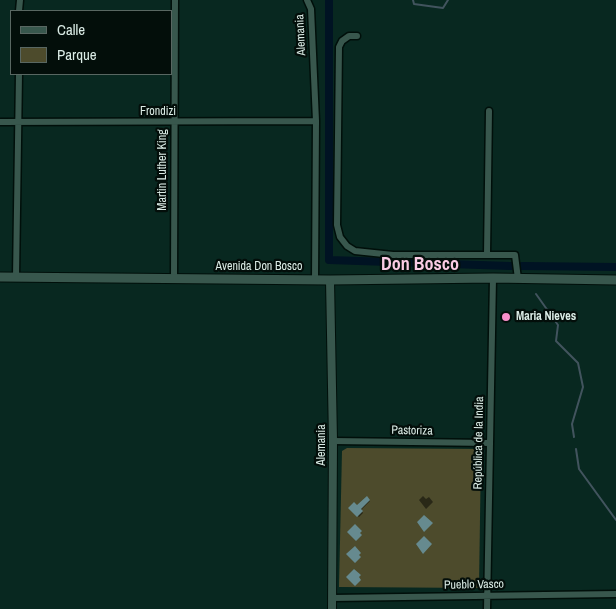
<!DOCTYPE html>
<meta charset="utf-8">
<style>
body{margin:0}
#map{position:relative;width:616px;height:609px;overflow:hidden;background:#082820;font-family:"Archivo Narrow",sans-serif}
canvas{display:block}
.legend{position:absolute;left:10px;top:10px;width:162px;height:65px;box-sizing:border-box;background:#030e0a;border:1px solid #596762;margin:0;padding:6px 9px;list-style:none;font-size:15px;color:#dbece6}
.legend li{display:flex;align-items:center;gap:10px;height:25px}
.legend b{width:25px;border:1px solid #596762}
</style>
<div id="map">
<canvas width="616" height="609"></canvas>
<ul class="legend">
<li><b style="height:6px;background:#38574d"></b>Calle</li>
<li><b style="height:14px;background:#4d4b2c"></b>Parque</li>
</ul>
</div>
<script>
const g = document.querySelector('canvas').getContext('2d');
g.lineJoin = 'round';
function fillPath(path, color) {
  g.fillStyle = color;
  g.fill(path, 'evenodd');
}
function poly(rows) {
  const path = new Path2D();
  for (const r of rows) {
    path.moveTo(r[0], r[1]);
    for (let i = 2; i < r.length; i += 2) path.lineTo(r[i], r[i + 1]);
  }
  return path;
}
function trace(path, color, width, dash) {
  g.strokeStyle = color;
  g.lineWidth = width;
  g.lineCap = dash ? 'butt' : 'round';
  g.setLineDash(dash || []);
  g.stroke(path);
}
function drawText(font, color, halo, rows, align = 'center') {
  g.font = font + ' "Archivo Narrow",sans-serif';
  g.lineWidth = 4.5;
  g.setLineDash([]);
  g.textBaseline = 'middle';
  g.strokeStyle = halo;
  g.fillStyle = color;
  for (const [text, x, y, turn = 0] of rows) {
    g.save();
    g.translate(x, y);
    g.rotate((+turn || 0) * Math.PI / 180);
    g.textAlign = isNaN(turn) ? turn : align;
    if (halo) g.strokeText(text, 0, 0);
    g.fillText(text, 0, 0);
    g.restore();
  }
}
fillPath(poly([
 [347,448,481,449,479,588,339,587,342,451]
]), '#4d4b2c');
fillPath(poly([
 [423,496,426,499,429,497,433,502,426,509,419,500],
 [367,498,370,501,361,510,363,513,359,517,350,508,357,507]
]), '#0007');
trace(poly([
 [413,0,414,4,443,8,448,0],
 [536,294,558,325,556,341,578,363,583,387,572,424,574,437],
 [576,449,579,469,616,520]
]), '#42545e', 2);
trace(poly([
 [329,0,329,260,510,266],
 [522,266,616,267]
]), '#001323', 8);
fillPath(poly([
 [367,496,370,500,361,509,363,511,357,517,348,508,354,502,357,505],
 [424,515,433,523,424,532,417,522],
 [355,524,362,531,360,533,362,535,356,541,347,532],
 [424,536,432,544,423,554,416,544],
 [355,546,361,553,359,555,361,557,355,563,346,554],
 [354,569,361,575,359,577,361,580,355,586,346,577]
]), '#668a8f');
const minor = poly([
 [307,0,311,9,316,121,315,280],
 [19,11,20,0],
 [357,36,349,36,342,41,339,47,337,225,340,237,347,246,355,251,393,255,515,255,518,279],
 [0,122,316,121],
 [487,254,489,111],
 [16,277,19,74],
 [174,279,175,0],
 [333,441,490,443],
 [332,598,616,594],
 [487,609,493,278]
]);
const tertiary = poly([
 [330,280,333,441,332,609]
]);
const secondary = poly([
 [0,277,330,280,493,278,616,280]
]);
trace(minor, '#000f0a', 9);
trace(tertiary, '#000f0a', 10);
trace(secondary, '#000f0a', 11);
trace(minor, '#38574d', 6);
trace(tertiary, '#38574d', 8);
trace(secondary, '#38574d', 9);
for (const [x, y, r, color] of [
 [506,317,5,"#f890cb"]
]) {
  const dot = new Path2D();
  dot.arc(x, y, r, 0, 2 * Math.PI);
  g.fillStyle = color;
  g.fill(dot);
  trace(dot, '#030e0a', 2);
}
drawText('12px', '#dbece6', '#030e0a', [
 ["Alemania",301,35,-93],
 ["Frondizi",158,112],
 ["Martin Luther King",163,170,-90],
 ["Avenida Don Bosco",259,267],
 ["Pastoriza",412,431,1],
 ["República de la India",479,443,-89],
 ["Alemania",322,445,-90],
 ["Pueblo Vasco",474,585,-1]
]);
drawText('bold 12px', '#dbece6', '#030e0a', [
 ["Maria Nieves",516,317]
], 'left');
drawText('bold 18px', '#facce4', '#030e0a', [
 ["Don Bosco",420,265]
]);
</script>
